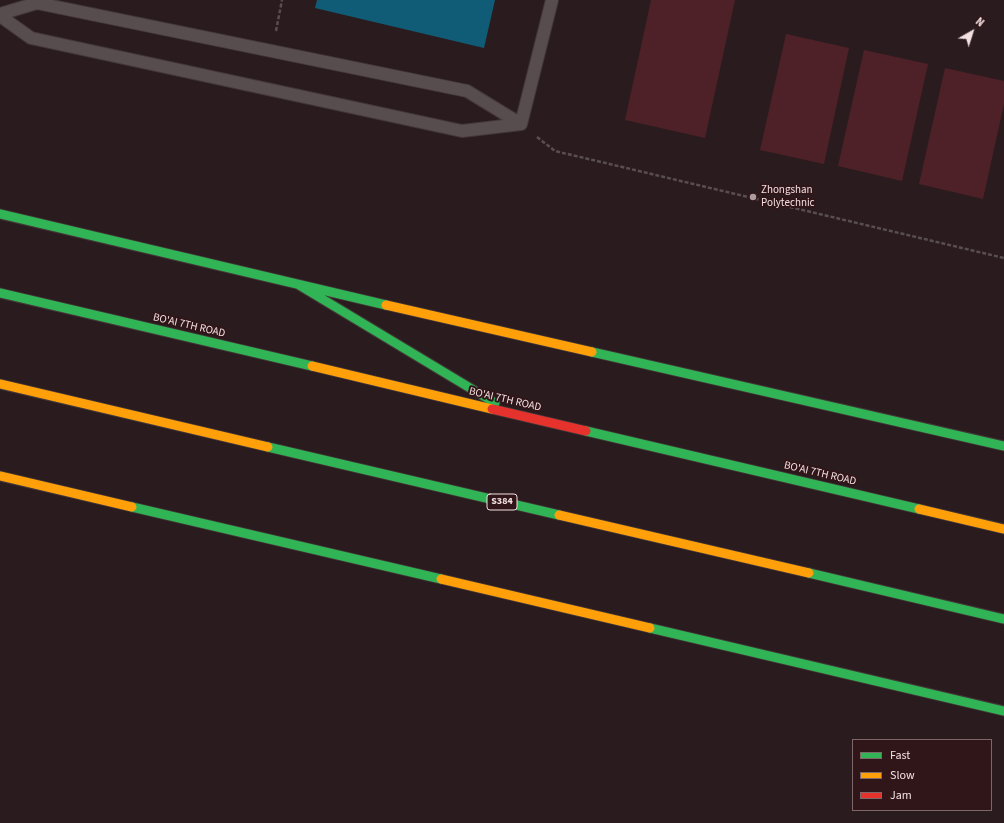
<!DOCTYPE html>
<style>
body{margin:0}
#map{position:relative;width:1004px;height:823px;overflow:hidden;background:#2a1c1e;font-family:"Source Sans 3",sans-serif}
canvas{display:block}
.legend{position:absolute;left:852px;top:739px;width:140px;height:72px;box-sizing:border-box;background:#301619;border:1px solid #7e6769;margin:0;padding:5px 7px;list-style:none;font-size:12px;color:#f3e0e1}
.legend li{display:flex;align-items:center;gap:8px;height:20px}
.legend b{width:20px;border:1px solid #7e6769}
.north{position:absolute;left:952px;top:12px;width:40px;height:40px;-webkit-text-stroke:3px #301619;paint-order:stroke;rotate:39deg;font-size:11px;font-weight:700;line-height:16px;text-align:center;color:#f3e0e1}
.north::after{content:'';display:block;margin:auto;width:14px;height:18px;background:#f3e0e1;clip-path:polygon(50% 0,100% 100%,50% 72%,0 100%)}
</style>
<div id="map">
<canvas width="1004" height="823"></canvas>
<ul class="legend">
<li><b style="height:5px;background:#30b455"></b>Fast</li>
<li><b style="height:5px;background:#ff9f0a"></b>Slow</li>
<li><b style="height:5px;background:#e5322d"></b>Jam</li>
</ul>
<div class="north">N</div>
</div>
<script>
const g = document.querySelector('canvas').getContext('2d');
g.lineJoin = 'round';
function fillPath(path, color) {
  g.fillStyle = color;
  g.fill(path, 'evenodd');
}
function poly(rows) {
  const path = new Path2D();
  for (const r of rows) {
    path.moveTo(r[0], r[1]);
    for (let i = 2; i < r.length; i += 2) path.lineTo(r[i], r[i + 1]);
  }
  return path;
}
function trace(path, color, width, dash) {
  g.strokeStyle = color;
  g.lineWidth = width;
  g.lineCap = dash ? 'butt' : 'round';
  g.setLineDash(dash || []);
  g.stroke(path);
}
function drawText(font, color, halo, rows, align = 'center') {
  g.font = font + ' "Source Sans 3",sans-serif';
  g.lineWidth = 4;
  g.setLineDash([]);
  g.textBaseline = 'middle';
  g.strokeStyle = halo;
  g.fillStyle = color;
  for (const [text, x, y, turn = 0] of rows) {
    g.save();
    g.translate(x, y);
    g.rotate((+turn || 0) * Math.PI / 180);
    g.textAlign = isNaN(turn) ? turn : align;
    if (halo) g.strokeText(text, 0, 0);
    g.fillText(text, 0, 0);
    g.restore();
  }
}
fillPath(poly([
 [651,0,735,0,705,138,625,120],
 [786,34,849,48,824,164,760,150],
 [864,50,928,64,902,181,838,166],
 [945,68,1004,81,1004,104,983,199,919,184]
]), '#4d2127');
fillPath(poly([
 [317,0,495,0,484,48,315,8]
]), '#105c76');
const lane = poly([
 [0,14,37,3,467,91,521,124],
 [0,16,31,38,462,131,521,124],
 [521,124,552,0]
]);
const fast = poly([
 [0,214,386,305],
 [299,285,495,403],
 [0,293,312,366],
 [592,352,1004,446],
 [586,431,919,509],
 [268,447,559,515],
 [132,507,441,579],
 [809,573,1004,619],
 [650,628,1004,711]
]);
const slow = poly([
 [386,305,592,352],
 [312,366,492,409],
 [0,384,268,447],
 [0,476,132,507],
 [919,509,1004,529],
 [559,515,809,573],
 [441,579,650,628]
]);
const jam = poly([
 [492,409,586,431]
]);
trace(lane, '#433738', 14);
trace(fast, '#433738', 11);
trace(slow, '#433738', 11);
trace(jam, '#433738', 11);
trace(poly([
 [276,31,282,0],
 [537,137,555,151,1004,258]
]), '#594e4f', 2.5, [4, 2]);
trace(lane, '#584d4e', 12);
trace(fast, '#30b455', 9);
trace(slow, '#ff9f0a', 9);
trace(jam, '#e5322d', 9);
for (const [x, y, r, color] of [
 [753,197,4,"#ad9b9d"]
]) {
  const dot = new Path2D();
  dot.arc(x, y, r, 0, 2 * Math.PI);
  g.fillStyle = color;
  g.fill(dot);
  trace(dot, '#301619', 1.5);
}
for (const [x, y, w] of [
 [502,502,30]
]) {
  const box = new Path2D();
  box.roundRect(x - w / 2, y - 8, w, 16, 3);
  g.fillStyle = '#301619';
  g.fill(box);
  trace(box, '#f3e0e1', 1);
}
drawText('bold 10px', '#f3e0e1', null, [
 ["S384",502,502]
]);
drawText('11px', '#f3e0e1', '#301619', [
 ["Zhongshan",761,191],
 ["Polytechnic",761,204]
], 'left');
drawText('11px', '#f3e0e1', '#301619', [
 ["BO'AI 7TH ROAD",189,326,13],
 ["BO'AI 7TH ROAD",505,400,13],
 ["BO'AI 7TH ROAD",820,474,13]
]);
</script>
